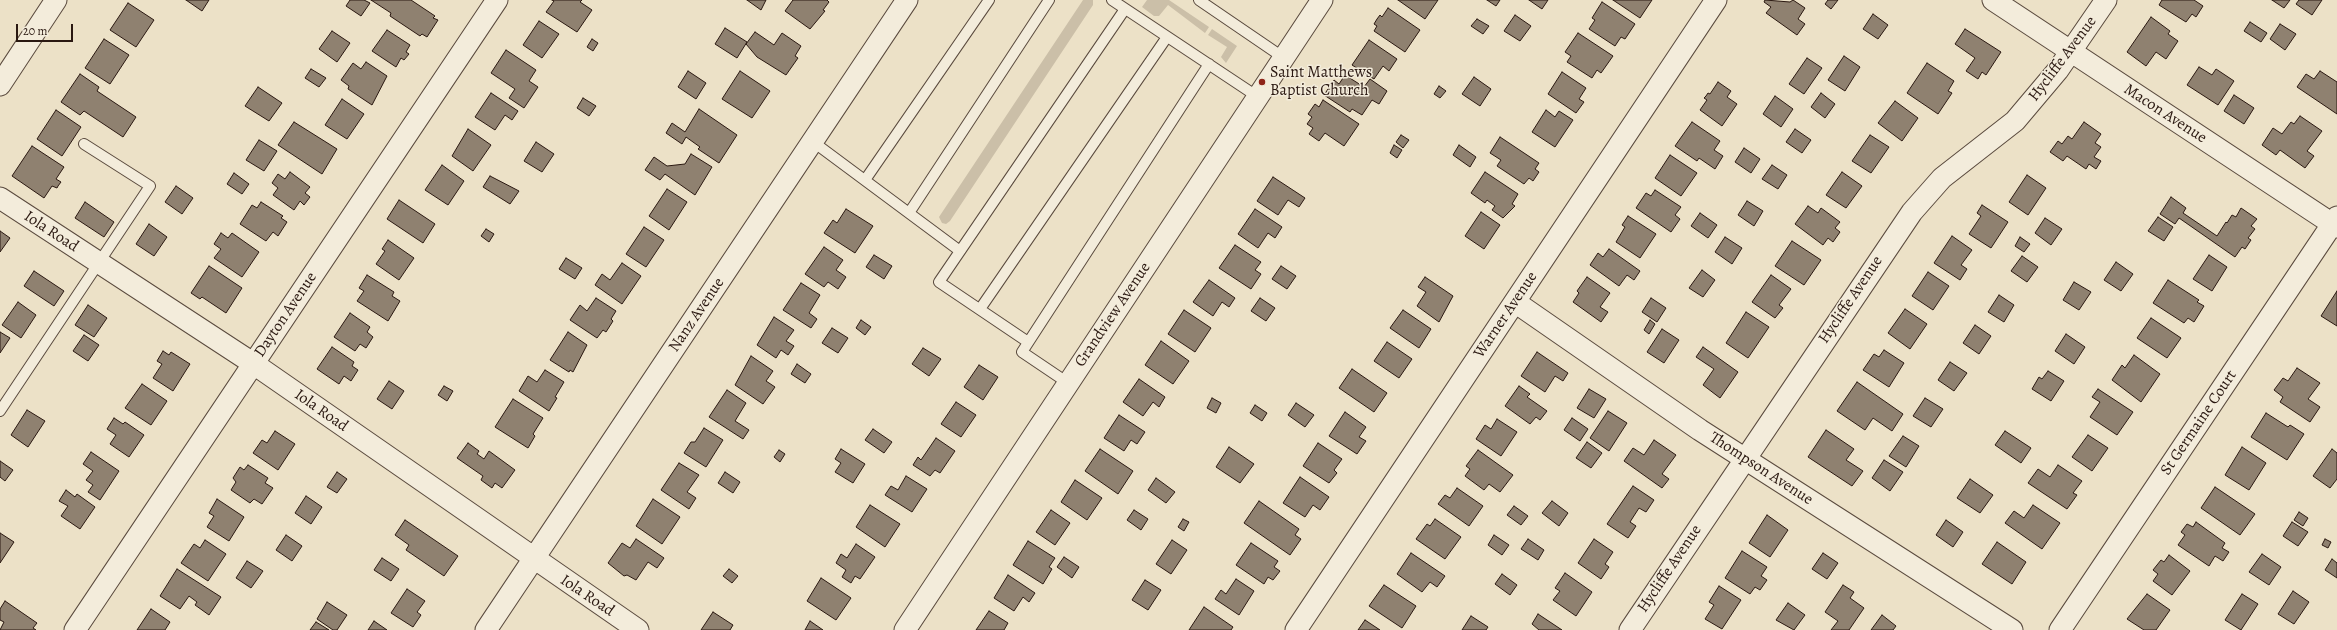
<!DOCTYPE html>
<style>
body{margin:0}
#map{position:relative;width:2337px;height:630px;overflow:hidden;background:#ece1c7;font-family:Alegreya,serif}
canvas{display:block}
.scale{position:absolute;left:16px;top:24px;width:57px;height:18px;box-sizing:border-box;border:2px solid #2a1811;border-top:0;padding-left:5px;font-size:12px;line-height:14px;white-space:nowrap;color:#2a1811;-webkit-text-stroke:3px #f3ecdb;paint-order:stroke}
</style>
<div id="map">
<canvas width="2337" height="630"></canvas>
<div class="scale">20 m</div>
</div>
<script>
const g = document.querySelector('canvas').getContext('2d');
g.lineJoin = 'round';
function fillPath(path, color) {
  g.fillStyle = color;
  g.fill(path, 'evenodd');
}
function poly(rows) {
  const path = new Path2D();
  for (const r of rows) {
    path.moveTo(r[0], r[1]);
    for (let i = 2; i < r.length; i += 2) path.lineTo(r[i], r[i + 1]);
  }
  return path;
}
function trace(path, color, width, dash) {
  g.strokeStyle = color;
  g.lineWidth = width;
  g.lineCap = dash ? 'butt' : 'round';
  g.setLineDash(dash || []);
  g.stroke(path);
}
function drawText(font, color, halo, rows, align = 'center') {
  g.font = font + ' Alegreya,serif';
  g.lineWidth = 3;
  g.setLineDash([]);
  g.textBaseline = 'middle';
  g.strokeStyle = halo;
  g.fillStyle = color;
  for (const [text, x, y, turn = 0] of rows) {
    g.save();
    g.translate(x, y);
    g.rotate((+turn || 0) * Math.PI / 180);
    g.textAlign = isNaN(turn) ? turn : align;
    if (halo) g.strokeText(text, 0, 0);
    g.fillText(text, 0, 0);
    g.restore();
  }
}
fillPath(poly([
 [1083,0,1093,0,1093,5,950,221,946,224,942,223,939,217],
 [1147,0,1169,0,1209,27,1205,33,1168,5,1159,16,1154,16,1142,7],
 [1212,29,1237,46,1226,63,1221,57,1227,47,1208,35]
]), '#cbbfa8');
const building = poly([
 [186,0,209,0,202,11,186,0],
 [350,0,364,0,370,3,361,16,346,6,350,0],
 [371,0,411,0,435,16,433,18,438,20,427,37,422,34,420,36,390,16,391,13,371,0],
 [552,0,582,0,580,2,592,10,577,32,546,12,554,1,552,0],
 [747,0,766,0,761,10,747,0],
 [793,0,827,0,829,2,823,10,825,11,810,29,785,11,793,0],
 [1398,0,1438,0,1425,19,1398,0],
 [1487,0,1500,0,1496,6,1487,0],
 [1529,0,1548,0,1542,9,1529,0],
 [1613,0,1652,0,1640,18,1613,0],
 [1765,0,1790,2,1793,0,1805,8,1798,19,1805,24,1797,35,1766,13,1771,7,1764,2,1765,0],
 [1828,0,1838,0,1831,9,1825,4,1828,0],
 [2162,0,2194,0,2203,6,2196,17,2192,14,2186,22,2159,5,2162,0],
 [2272,0,2290,0,2284,8,2272,0],
 [2299,0,2322,0,2312,15,2296,4,2299,0],
 [1602,2,1635,24,1625,39,1621,37,1615,46,1589,29,1595,20,1592,18,1602,2],
 [128,3,154,20,136,47,110,30,128,3],
 [1388,8,1420,30,1405,52,1374,31,1377,26,1374,24,1377,19,1380,15,1382,17,1388,8],
 [1873,14,1888,25,1878,39,1863,29,1873,14],
 [1515,15,1531,26,1520,41,1504,31,1515,15],
 [2151,17,2170,31,2168,34,2178,41,2166,59,2156,52,2146,66,2127,52,2151,17],
 [1477,19,1489,26,1483,34,1471,26,1477,19],
 [539,21,559,34,542,58,523,45,539,21],
 [2250,22,2267,33,2261,42,2244,31,2250,22],
 [2280,24,2296,34,2285,50,2270,39,2280,24],
 [725,28,747,42,737,58,715,44,725,28],
 [1965,29,2001,52,1986,75,1982,72,1978,79,1966,71,1975,58,1955,44,1965,29],
 [387,30,410,45,406,52,409,54,404,60,401,58,396,67,372,51,387,30],
 [332,31,350,43,337,62,319,49,332,31],
 [755,32,774,45,782,33,801,46,795,56,798,58,786,75,757,57,746,44,755,32],
 [1578,33,1613,56,1601,73,1597,70,1592,78,1567,62,1571,56,1565,52,1578,33],
 [104,39,129,55,110,84,85,68,104,39],
 [592,39,598,43,593,51,587,47,592,39],
 [1369,40,1397,59,1389,71,1383,66,1374,79,1352,65,1369,40],
 [506,50,536,70,529,81,538,87,524,108,509,98,515,89,491,73,506,50],
 [1844,56,1860,67,1845,91,1828,80,1844,56],
 [1807,58,1822,68,1804,94,1789,84,1807,58],
 [366,62,387,76,372,105,348,89,349,86,341,80,353,63,361,69,366,62],
 [1927,63,1954,81,1948,91,1952,93,1938,114,1907,93,1927,63],
 [2199,67,2212,75,2216,69,2234,81,2218,105,2187,85,2199,67],
 [311,69,326,78,319,87,305,78,311,69],
 [688,71,706,83,696,99,678,87,688,71],
 [740,71,770,91,752,118,722,99,740,71],
 [2320,71,2337,82,2337,114,2297,87,2306,74,2314,79,2320,71],
 [1562,72,1586,88,1579,99,1584,102,1576,113,1548,94,1562,72],
 [80,74,99,87,97,91,136,117,123,137,84,111,80,115,61,102,80,74],
 [1345,75,1364,87,1370,79,1387,91,1379,104,1372,100,1362,115,1352,109,1350,112,1324,95,1334,80,1339,84,1345,75],
 [1474,77,1491,89,1480,106,1462,94,1474,77],
 [1718,82,1731,91,1727,97,1737,104,1722,126,1700,110,1707,100,1704,98,1706,96,1708,93,1710,94,1718,82],
 [1439,86,1446,91,1440,98,1434,94,1439,86],
 [258,87,282,103,269,121,245,106,258,87],
 [491,93,518,111,512,120,505,115,495,130,475,117,491,93],
 [1821,93,1835,104,1825,118,1811,107,1821,93],
 [2234,95,2254,108,2244,124,2224,111,2234,95],
 [1775,96,1793,109,1781,127,1763,114,1775,96],
 [583,98,596,106,589,116,577,108,583,98],
 [342,99,364,114,347,139,325,125,342,99],
 [1323,100,1359,124,1344,146,1325,133,1319,141,1309,134,1313,128,1307,124,1312,117,1308,114,1315,104,1319,107,1323,100],
 [1895,101,1918,118,1902,141,1878,123,1895,101],
 [699,109,737,135,719,163,698,149,700,147,686,137,682,144,666,133,672,123,685,132,699,109],
 [56,110,81,127,62,156,37,139,56,110],
 [1546,110,1555,117,1559,111,1573,120,1555,147,1532,132,1546,110],
 [2300,116,2322,131,2307,151,2314,156,2305,168,2280,150,2276,155,2262,145,2273,128,2282,134,2291,122,2294,124,2300,116],
 [294,122,337,149,322,174,278,145,294,122],
 [1692,122,1720,141,1714,150,1723,156,1715,169,1699,158,1697,161,1675,146,1692,122],
 [2084,122,2101,134,2095,143,2101,147,2094,157,2101,161,2096,169,2089,164,2086,169,2067,156,2063,161,2050,152,2058,141,2062,144,2068,136,2072,139,2084,122],
 [468,129,491,145,473,171,452,156,468,129],
 [1795,129,1811,140,1802,153,1786,142,1795,129],
 [1401,135,1409,140,1403,148,1396,142,1401,135],
 [1870,135,1889,147,1871,173,1852,161,1870,135],
 [1500,137,1539,163,1535,169,1539,172,1533,181,1529,178,1524,184,1497,166,1501,160,1490,153,1500,137],
 [259,140,277,151,264,171,246,160,259,140],
 [536,142,554,154,542,172,524,161,536,142],
 [1394,145,1402,150,1397,158,1390,153,1394,145],
 [1459,145,1476,157,1470,167,1453,155,1459,145],
 [32,146,64,167,56,179,61,182,58,186,57,188,52,186,44,198,12,176,32,146],
 [1744,148,1760,159,1751,173,1735,162,1744,148],
 [691,154,712,167,695,195,665,174,660,180,645,170,654,157,667,166,685,164,691,154],
 [1670,155,1697,173,1681,196,1655,178,1670,155],
 [442,165,464,181,448,205,425,190,442,165],
 [1772,165,1787,175,1778,189,1762,179,1772,165],
 [290,172,310,187,305,193,310,197,304,205,300,201,294,210,273,195,278,188,272,183,278,174,285,179,290,172],
 [1485,172,1518,194,1512,204,1515,206,1503,218,1492,210,1495,206,1487,200,1485,203,1471,193,1485,172],
 [1842,172,1862,186,1846,208,1826,195,1842,172],
 [234,173,249,184,242,194,227,184,234,173],
 [2027,175,2046,188,2028,215,2009,202,2027,175],
 [490,176,519,191,510,204,483,187,490,176],
 [1273,177,1305,198,1299,207,1288,200,1278,215,1257,201,1273,177],
 [176,186,193,198,182,214,165,202,176,186],
 [667,189,687,202,669,230,649,216,667,189],
 [1655,190,1681,207,1675,215,1680,219,1671,232,1636,208,1646,193,1651,196,1655,190],
 [2171,197,2186,208,2183,213,2217,236,2226,222,2227,223,2232,215,2236,217,2241,208,2257,219,2251,226,2255,229,2248,238,2251,240,2245,249,2242,247,2235,257,2179,218,2175,224,2160,214,2171,197],
 [399,200,435,224,423,243,387,219,399,200],
 [1747,201,1763,211,1754,226,1738,215,1747,201],
 [85,202,114,222,104,237,75,218,85,202],
 [261,202,283,216,281,218,287,222,278,236,273,232,266,241,240,224,252,205,257,208,261,202],
 [1982,205,2008,222,1991,248,1969,234,1981,216,1977,213,1982,205],
 [1808,206,1818,213,1821,208,1840,222,1835,228,1840,232,1833,242,1828,238,1823,245,1795,224,1808,206],
 [846,209,873,226,855,253,824,233,833,220,837,223,846,209],
 [1255,209,1282,227,1275,238,1268,233,1258,248,1238,234,1255,209],
 [1481,212,1500,225,1484,249,1465,236,1481,212],
 [1700,213,1717,225,1708,238,1691,226,1700,213],
 [1628,216,1656,234,1640,258,1616,242,1625,227,1622,225,1628,216],
 [2158,217,2173,227,2164,241,2148,231,2158,217],
 [2045,218,2062,229,2051,245,2035,233,2045,218],
 [149,224,167,237,154,256,136,244,149,224],
 [644,227,664,240,646,267,626,254,644,227],
 [486,229,494,234,489,242,481,236,486,229],
 [0,231,10,238,0,252,0,231],
 [221,233,228,238,232,233,259,252,242,277,214,258,221,249,214,244,221,233],
 [1952,236,1972,250,1961,265,1967,269,1960,280,1934,263,1952,236],
 [1725,237,1742,248,1732,264,1715,252,1725,237],
 [2020,237,2030,244,2024,252,2015,246,2020,237],
 [388,240,414,258,399,280,376,264,385,251,382,249,388,240],
 [1792,241,1821,260,1804,285,1775,266,1792,241],
 [1235,245,1261,262,1255,270,1261,274,1251,289,1219,268,1235,245],
 [824,247,843,260,836,270,846,277,838,289,828,282,824,287,805,274,824,247],
 [1609,249,1640,271,1634,280,1627,275,1619,286,1590,265,1598,253,1603,257,1609,249],
 [874,255,892,266,884,279,866,267,874,255],
 [2209,255,2227,267,2212,291,2193,279,2209,255],
 [2022,256,2038,267,2027,282,2011,271,2022,256],
 [566,258,582,268,575,279,559,269,566,258],
 [2116,262,2133,274,2121,291,2104,280,2116,262],
 [622,263,641,276,622,304,595,285,602,274,610,280,622,263],
 [209,266,242,288,226,313,202,297,200,299,191,293,209,266],
 [1281,266,1296,276,1287,289,1272,279,1281,266],
 [1702,270,1715,280,1703,297,1689,288,1702,270],
 [34,271,64,291,54,306,24,286,34,271],
 [1928,272,1949,286,1933,310,1912,296,1928,272],
 [367,275,394,292,392,296,400,301,388,321,357,301,364,291,359,288,367,275],
 [1771,275,1791,289,1779,305,1783,308,1775,318,1752,302,1771,275],
 [1425,277,1453,296,1439,322,1417,306,1426,292,1418,287,1425,277],
 [1587,277,1610,293,1600,307,1608,312,1601,322,1573,302,1579,293,1577,291,1587,277],
 [1209,280,1235,298,1229,307,1222,302,1213,316,1193,302,1209,280],
 [2168,280,2199,300,2197,302,2204,306,2194,322,2188,318,2184,323,2153,303,2168,280],
 [2074,282,2091,292,2079,310,2063,300,2074,282],
 [801,283,820,295,809,313,817,319,811,328,783,310,801,283],
 [2337,291,2337,326,2321,316,2337,291],
 [1999,295,2014,305,2004,322,1988,312,1999,295],
 [596,298,616,311,611,319,613,321,606,332,603,330,597,338,570,320,580,305,587,311,596,298],
 [1260,298,1275,308,1266,321,1251,311,1260,298],
 [1651,298,1666,308,1657,322,1642,312,1651,298],
 [18,302,36,315,21,338,2,325,18,302],
 [88,305,107,318,94,337,75,325,88,305],
 [1905,309,1927,324,1910,349,1888,333,1905,309],
 [1184,310,1211,328,1195,352,1168,334,1184,310],
 [1403,310,1431,329,1419,348,1390,328,1403,310],
 [1746,312,1769,327,1748,358,1726,343,1746,312],
 [350,313,370,327,367,332,373,337,366,348,360,344,355,351,334,337,350,313],
 [774,317,794,330,786,341,794,346,788,355,781,350,776,358,757,345,774,317],
 [2151,318,2181,338,2167,358,2137,338,2151,318],
 [861,320,871,327,865,335,856,328,861,320],
 [1650,320,1655,324,1649,334,1644,330,1650,320],
 [1975,325,1991,336,1979,354,1963,343,1975,325],
 [832,328,848,338,838,353,822,343,832,328],
 [1662,329,1679,340,1664,363,1647,352,1662,329],
 [0,332,10,338,0,353,0,332],
 [568,332,587,345,573,372,570,370,569,372,550,360,568,332],
 [2066,334,2085,347,2074,364,2055,351,2066,334],
 [84,335,99,345,88,361,73,351,84,335],
 [1161,341,1189,361,1173,384,1145,365,1161,341],
 [1387,342,1412,359,1399,378,1374,361,1387,342],
 [332,347,354,362,352,366,358,370,351,381,344,376,339,384,317,369,332,347],
 [1703,347,1738,372,1720,398,1703,385,1714,369,1696,357,1703,347],
 [923,348,941,359,929,376,912,364,923,348],
 [1884,350,1904,363,1889,387,1863,370,1874,354,1879,357,1884,350],
 [163,351,169,355,171,352,190,364,173,391,153,378,162,364,157,361,163,351],
 [1537,352,1568,373,1563,381,1555,376,1545,392,1521,376,1537,352],
 [2134,355,2160,374,2141,402,2112,380,2122,365,2125,368,2134,355],
 [751,356,773,371,766,381,775,387,763,404,735,385,751,356],
 [1950,362,1967,373,1954,391,1938,380,1950,362],
 [797,364,811,374,805,383,791,374,797,364],
 [979,365,998,377,983,400,964,387,979,365],
 [2297,368,2320,383,2308,399,2320,407,2310,422,2280,402,2283,397,2274,390,2283,378,2288,381,2297,368],
 [1352,369,1387,393,1374,412,1339,388,1352,369],
 [545,370,564,382,555,397,557,398,549,411,519,391,528,376,537,382,545,370],
 [2048,371,2064,381,2051,401,2032,389,2039,377,2042,379,2048,371],
 [1139,379,1165,397,1159,407,1153,402,1143,416,1123,402,1139,379],
 [389,381,404,391,392,409,377,399,389,381],
 [1857,382,1903,414,1892,431,1873,418,1865,430,1837,411,1857,382],
 [142,384,167,401,151,425,125,408,142,384],
 [444,386,453,391,447,401,438,395,444,386],
 [1519,386,1530,394,1527,397,1547,411,1540,420,1536,417,1530,424,1505,406,1519,386],
 [1589,389,1606,399,1594,418,1577,408,1589,389],
 [2098,389,2133,412,2117,435,2090,417,2100,402,2092,397,2098,389],
 [727,390,746,403,735,421,749,430,743,439,709,417,727,390],
 [1212,398,1221,403,1216,413,1207,408,1212,398],
 [1925,398,1943,409,1931,427,1913,416,1925,398],
 [513,399,543,418,533,434,535,436,528,448,495,427,513,399],
 [956,402,976,415,961,437,941,424,956,402],
 [1296,403,1314,415,1305,427,1288,415,1296,403],
 [1255,405,1267,413,1262,421,1250,413,1255,405],
 [27,410,45,421,28,447,11,435,27,410],
 [1608,411,1627,423,1609,451,1590,438,1608,411],
 [1345,412,1366,427,1359,437,1366,441,1357,454,1329,436,1345,412],
 [2266,413,2288,427,2290,425,2304,434,2287,460,2251,437,2266,413],
 [1119,415,1145,432,1137,444,1131,440,1124,451,1104,438,1119,415],
 [114,418,123,424,125,422,144,435,129,457,110,444,116,435,107,429,114,418],
 [1572,418,1588,429,1580,441,1564,430,1572,418],
 [1497,419,1517,432,1501,456,1476,439,1485,425,1491,429,1497,419],
 [704,428,723,440,706,467,684,453,691,442,695,442,704,428],
 [873,429,892,442,884,453,865,440,873,429],
 [1826,430,1854,449,1846,460,1863,471,1852,486,1808,457,1826,430],
 [275,431,295,444,278,470,253,453,262,440,267,443,275,431],
 [2005,431,2031,448,2021,463,1995,445,2005,431],
 [2088,435,2108,448,2092,471,2072,457,2088,435],
 [1903,436,1919,446,1906,467,1889,456,1903,436],
 [936,438,955,451,940,473,935,470,930,476,913,465,918,457,921,460,936,438],
 [1654,440,1676,455,1662,474,1669,479,1662,488,1624,461,1633,448,1644,455,1654,440],
 [1587,442,1602,453,1591,468,1576,458,1587,442],
 [468,443,479,451,477,454,484,459,489,451,515,470,502,488,495,483,492,488,481,480,483,476,457,458,468,443],
 [1318,443,1342,459,1334,470,1337,473,1329,483,1303,466,1318,443],
 [1229,447,1254,464,1240,483,1216,467,1229,447],
 [2242,447,2266,463,2249,490,2225,475,2242,447],
 [841,449,865,464,853,483,835,472,841,463,835,459,841,449],
 [1100,449,1133,471,1118,494,1085,471,1100,449],
 [2332,449,2337,453,2337,479,2330,488,2313,476,2332,449],
 [779,450,785,454,780,462,774,457,779,450],
 [1478,450,1513,475,1500,492,1489,484,1484,490,1465,476,1470,469,1466,466,1478,450],
 [91,452,119,471,100,500,88,492,93,485,86,480,93,471,83,464,91,452],
 [1884,460,1903,472,1890,491,1872,478,1884,460],
 [0,461,13,470,5,481,0,477,0,461],
 [679,463,699,475,687,492,696,498,689,509,661,490,679,463],
 [248,465,268,478,265,483,273,488,262,504,254,499,250,503,231,490,236,482,233,478,240,467,244,470,248,465],
 [2058,465,2082,481,2073,493,2077,495,2067,509,2028,483,2038,469,2050,477,2058,465],
 [337,472,347,479,337,493,327,487,337,472],
 [725,472,740,482,733,493,718,483,725,472],
 [906,476,927,489,912,512,885,495,891,486,898,490,906,476],
 [1300,477,1329,497,1320,510,1313,505,1305,517,1283,503,1300,477],
 [1156,478,1175,492,1166,503,1148,490,1156,478],
 [1970,479,1993,495,1980,513,1957,498,1970,479],
 [1075,480,1102,498,1087,520,1061,502,1075,480],
 [1633,486,1654,500,1646,512,1639,508,1630,522,1636,526,1628,538,1607,524,1633,486],
 [2215,487,2255,514,2240,535,2201,508,2215,487],
 [1457,488,1483,506,1469,526,1438,504,1445,495,1450,498,1457,488],
 [66,490,75,497,77,494,95,507,80,529,61,516,68,506,59,501,66,490],
 [306,496,322,507,311,524,295,513,306,496],
 [217,499,244,517,229,541,207,527,214,516,209,513,217,499],
 [653,499,680,517,662,544,636,526,653,499],
 [1259,501,1299,529,1295,535,1301,539,1290,555,1244,523,1259,501],
 [1552,501,1568,513,1559,526,1542,513,1552,501],
 [870,505,900,524,885,547,856,527,870,505],
 [2033,505,2060,523,2042,549,2005,523,2014,511,2024,518,2033,505],
 [1514,506,1528,516,1521,525,1507,515,1514,506],
 [1051,510,1070,523,1055,545,1036,532,1051,510],
 [1134,510,1148,519,1141,530,1127,520,1134,510],
 [2299,512,2308,518,2303,526,2294,520,2299,512],
 [1767,515,1788,530,1770,557,1749,543,1767,515],
 [1183,519,1189,522,1184,531,1178,527,1183,519],
 [1435,519,1461,537,1445,559,1416,539,1427,524,1430,526,1435,519],
 [405,520,458,556,444,576,406,550,409,545,395,535,405,520],
 [1946,520,1963,532,1953,547,1936,535,1946,520],
 [2196,522,2225,543,2222,548,2229,552,2223,561,2215,556,2209,566,2178,545,2185,535,2181,532,2187,524,2193,527,2196,522],
 [2292,522,2308,532,2298,546,2283,536,2292,522],
 [0,533,14,542,0,563,0,533],
 [286,535,302,546,292,561,276,550,286,535],
 [1494,535,1509,545,1502,555,1488,545,1494,535],
 [636,539,664,558,657,568,648,562,636,580,627,575,624,576,608,563,622,543,630,548,636,539],
 [1528,539,1544,550,1538,560,1521,549,1528,539],
 [1594,539,1613,552,1605,564,1609,567,1601,579,1578,563,1594,539],
 [2325,539,2331,542,2328,548,2322,545,2325,539],
 [205,540,226,554,208,581,181,563,194,544,200,548,205,540],
 [1172,540,1187,550,1171,574,1156,564,1172,540],
 [1028,541,1055,558,1049,567,1052,569,1043,584,1013,565,1028,541],
 [1997,542,2026,562,2012,584,1982,564,1997,542],
 [1251,543,1278,561,1274,567,1280,571,1273,580,1268,577,1264,584,1236,565,1251,543],
 [856,544,875,557,860,579,855,576,851,583,842,577,846,570,836,563,841,554,847,558,856,544],
 [1742,551,1767,567,1761,576,1767,580,1760,590,1755,587,1750,594,1725,578,1742,551],
 [1411,553,1445,576,1437,587,1430,582,1422,592,1397,574,1411,553],
 [1823,553,1838,563,1827,579,1812,569,1823,553],
 [2262,554,2281,567,2269,585,2249,572,2262,554],
 [2169,555,2190,571,2172,595,2153,581,2158,574,2153,570,2161,560,2164,562,2169,555],
 [1064,557,1079,567,1072,578,1057,567,1064,557],
 [382,558,399,569,391,581,374,570,382,558],
 [2332,559,2337,563,2337,578,2325,570,2332,559],
 [247,561,263,571,251,588,236,578,247,561],
 [177,569,221,597,209,615,195,605,197,602,189,596,180,609,160,596,177,569],
 [729,569,738,576,732,583,723,576,729,569],
 [1565,573,1592,592,1576,616,1553,600,1560,591,1555,588,1565,573],
 [1502,574,1517,585,1510,595,1495,584,1502,574],
 [1008,575,1035,593,1029,602,1023,597,1014,611,994,598,1008,575],
 [821,578,851,598,836,620,807,601,821,578],
 [1236,579,1254,591,1239,615,1215,599,1221,590,1226,594,1236,579],
 [1145,580,1161,590,1148,610,1132,600,1145,580],
 [1384,585,1416,606,1402,628,1369,606,1384,585],
 [1843,585,1854,592,1850,598,1864,608,1849,630,1831,630,1838,621,1825,612,1843,585],
 [1719,586,1741,600,1722,629,1705,619,1714,605,1709,602,1719,586],
 [407,589,425,601,417,612,421,615,413,627,391,613,407,589],
 [2293,591,2309,602,2294,624,2278,614,2293,591],
 [2147,594,2170,610,2156,630,2144,630,2127,619,2147,594],
 [2242,594,2258,604,2241,630,2225,620,2242,594],
 [5,601,37,623,33,628,36,630,0,630,4,622,0,620,0,609,5,601],
 [327,602,347,615,337,630,333,630,317,619,327,602],
 [1788,603,1805,615,1794,630,1776,620,1788,603],
 [1204,607,1233,627,1231,630,1189,630,1204,607],
 [151,609,170,622,165,630,137,630,151,609],
 [989,611,1008,623,1004,630,976,630,989,611],
 [713,612,733,625,730,630,701,630,713,612],
 [1538,614,1562,630,1539,630,1532,624,1538,614],
 [1882,615,1896,626,1893,630,1871,630,1882,615],
 [1471,616,1488,627,1486,630,1462,630,1471,616],
 [1365,620,1380,630,1358,630,1365,620],
 [374,621,387,630,368,630,374,621],
 [810,621,823,630,805,630,810,621],
 [316,622,329,630,310,630,316,622]
]);
fillPath(building, '#8f8170');
trace(building, '#2a1811', 1);
const service = poly([
 [1112,0,1258,97],
 [1199,0,1284,58],
 [812,141,960,251],
 [865,180,989,0],
 [909,213,1049,0],
 [980,309,1167,37],
 [1028,342,939,282,1125,9],
 [1068,383,1022,352,1209,64],
 [0,411,150,186,84,144]
]);
const minor = poly([
 [1993,0,2337,227],
 [0,85,56,0],
 [0,198,254,364,638,630],
 [1515,302,1700,430,2012,630],
 [75,630,497,0],
 [486,630,907,0],
 [905,630,1322,0],
 [1296,630,1716,0],
 [1630,630,1912,212,1942,178,2015,121,2058,70,2106,0],
 [2060,630,2337,217]
]);
trace(service, '#5a4a3e', 12);
trace(minor, '#5a4a3e', 23);
trace(service, '#f3ecdb', 10);
trace(minor, '#f3ecdb', 21);
for (const [x, y, r, color] of [
 [1262,82,4,"#8f2418"]
]) {
  const dot = new Path2D();
  dot.arc(x, y, r, 0, 2 * Math.PI);
  g.fillStyle = color;
  g.fill(dot);
  trace(dot, '#f3ecdb', 1.5);
}
drawText('16px', '#2a1811', '#f3ecdb', [
 ["Hycliffe Avenue",2063,59,-53],
 ["Macon Avenue",2165,114,33],
 ["Iola Road",51,232,33],
 ["Hycliffe Avenue",1851,300,-56],
 ["Dayton Avenue",286,315,-56],
 ["Nanz Avenue",697,315,-56],
 ["Grandview Avenue",1113,315,-56],
 ["Warner Avenue",1506,315,-56],
 ["Iola Road",321,411,35],
 ["St Germaine Court",2199,423,-56],
 ["Thompson Avenue",1761,469,33],
 ["Hycliffe Avenue",1670,569,-56],
 ["Iola Road",587,596,34]
]);
drawText('16px', '#2a1811', '#f3ecdb', [
 ["Saint Matthews",1270,73],
 ["Baptist Church",1270,91]
], 'left');
</script>
